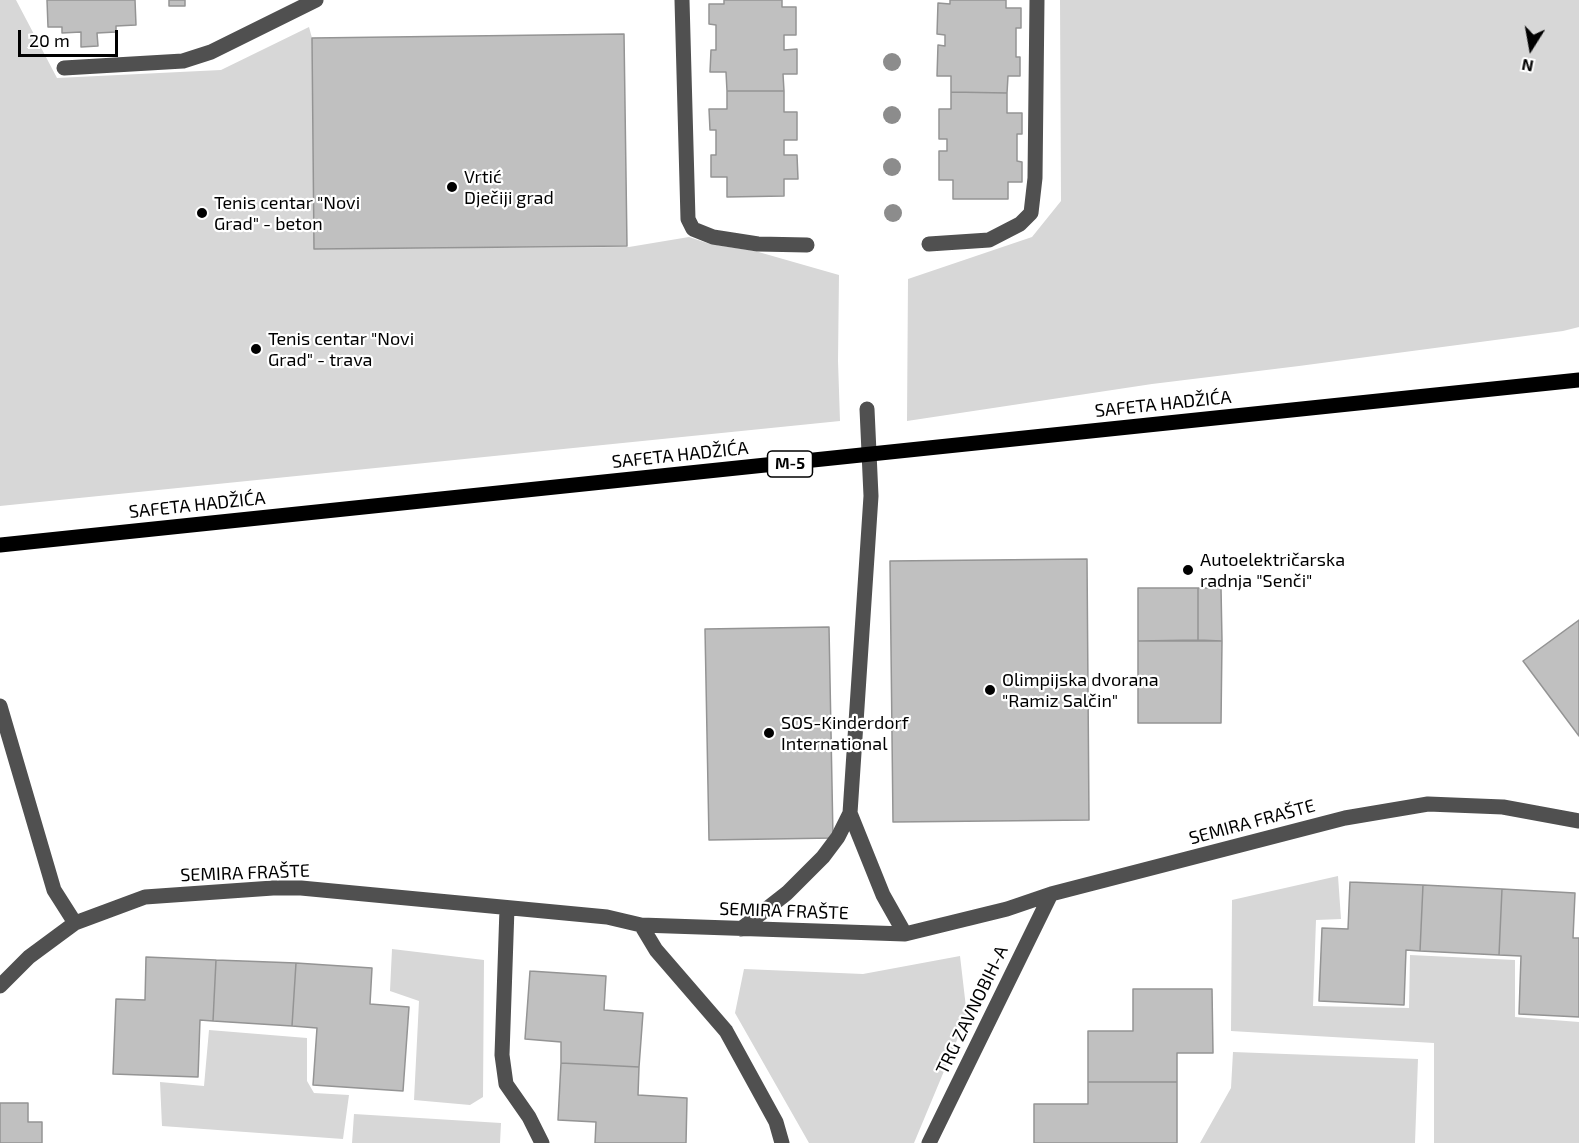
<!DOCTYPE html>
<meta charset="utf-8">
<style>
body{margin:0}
#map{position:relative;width:1579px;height:1143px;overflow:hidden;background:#fff;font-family:"Exo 2",sans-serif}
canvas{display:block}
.north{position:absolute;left:1501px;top:18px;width:60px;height:60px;-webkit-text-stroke:4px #fff;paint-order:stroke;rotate:191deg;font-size:16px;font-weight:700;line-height:24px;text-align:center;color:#000}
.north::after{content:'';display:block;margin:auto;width:21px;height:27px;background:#000;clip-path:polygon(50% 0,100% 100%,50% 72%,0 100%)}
.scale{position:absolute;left:18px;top:30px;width:100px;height:27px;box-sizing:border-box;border:3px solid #000;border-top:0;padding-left:8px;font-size:18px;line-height:21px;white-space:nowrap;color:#000;-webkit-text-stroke:4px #fff;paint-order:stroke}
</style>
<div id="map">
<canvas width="1579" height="1143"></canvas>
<div class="north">N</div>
<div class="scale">20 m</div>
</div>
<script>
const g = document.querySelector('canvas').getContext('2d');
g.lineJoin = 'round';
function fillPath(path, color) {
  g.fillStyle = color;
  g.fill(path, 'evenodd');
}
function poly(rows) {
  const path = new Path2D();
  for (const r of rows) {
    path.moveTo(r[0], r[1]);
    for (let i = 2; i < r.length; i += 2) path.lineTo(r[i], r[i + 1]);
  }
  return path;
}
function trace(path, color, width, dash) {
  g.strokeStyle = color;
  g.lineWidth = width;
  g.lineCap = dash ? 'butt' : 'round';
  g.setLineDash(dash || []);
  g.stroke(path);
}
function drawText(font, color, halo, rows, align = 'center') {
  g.font = font + ' "Exo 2",sans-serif';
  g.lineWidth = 4.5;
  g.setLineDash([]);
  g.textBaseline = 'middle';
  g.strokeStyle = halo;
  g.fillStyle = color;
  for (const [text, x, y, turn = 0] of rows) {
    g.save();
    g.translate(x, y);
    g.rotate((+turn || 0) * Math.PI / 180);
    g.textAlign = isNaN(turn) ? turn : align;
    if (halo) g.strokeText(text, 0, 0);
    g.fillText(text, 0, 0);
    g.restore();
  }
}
fillPath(poly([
 [0,0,16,0,57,78,221,70,309,27,312,38,314,249,629,247,689,237,710,244,755,251,839,275,838,361,840,421,0,506],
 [1060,0,1579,0,1579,327,1563,331,1299,366,1152,384,907,421,908,279,1032,237,1061,201],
 [1338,876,1341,919,1316,920,1313,1006,1409,1008,1410,955,1515,960,1515,1017,1579,1022,1579,1143,1434,1143,1434,1043,1231,1031,1232,900],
 [392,949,484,960,483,1097,470,1105,414,1100,419,1001,390,991],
 [960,956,967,1016,914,1143,809,1143,735,1013,744,969,863,974],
 [209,1030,307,1038,307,1081,314,1093,349,1095,343,1139,162,1126,160,1082,204,1086],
 [1233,1052,1418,1059,1415,1143,1200,1143,1231,1088],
 [354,1114,501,1123,500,1143,352,1143]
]), '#d7d7d7');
const building = poly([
 [47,0,135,0,136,25,116,26,116,32,97,33,98,46,81,47,81,32,62,33,62,27,48,27,47,0],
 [169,0,185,0,185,6,169,6,169,0],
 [724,0,782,0,782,7,796,7,796,35,784,35,784,50,797,49,797,74,783,74,784,91,727,91,726,72,710,72,711,50,716,50,716,25,709,24,709,4,724,4,724,0],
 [950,0,1006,0,1006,8,1021,8,1021,28,1016,28,1016,57,1020,57,1020,76,1008,76,1007,93,951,92,951,76,937,76,938,45,945,46,945,35,937,34,938,3,950,4,950,0],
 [624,34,627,246,314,249,312,38,624,34],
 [727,91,784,91,784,112,797,112,797,140,784,140,784,155,797,155,798,179,784,179,784,196,727,197,727,177,711,177,711,155,716,155,716,130,710,130,709,109,727,109,727,91],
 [951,92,1007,93,1007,113,1022,113,1022,134,1017,134,1017,161,1022,162,1022,182,1008,182,1008,199,953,199,953,180,939,180,939,151,947,151,947,139,939,139,939,109,951,109,951,92],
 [1087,559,1089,820,893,822,890,561,1087,559],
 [1138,588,1198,588,1198,640,1138,641,1138,588],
 [1198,588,1221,588,1222,641,1198,640,1198,588],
 [1579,620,1579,736,1523,661,1579,620],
 [829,627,833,838,709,840,705,629,829,627],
 [1138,641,1222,641,1221,723,1138,723,1138,641],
 [1350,882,1423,885,1420,951,1406,950,1404,1005,1319,1001,1322,928,1348,929,1350,882],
 [1423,885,1502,889,1499,955,1420,951,1423,885],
 [1502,889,1575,893,1573,938,1579,938,1579,1017,1519,1014,1521,956,1499,955,1502,889],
 [146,957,216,960,213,1021,200,1020,198,1077,113,1074,116,999,145,1000,146,957],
 [216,960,296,963,292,1026,213,1021,216,960],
 [296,963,372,968,370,1004,409,1007,403,1091,313,1085,317,1028,292,1026,296,963],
 [530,971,606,976,604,1010,643,1013,639,1067,561,1063,561,1042,525,1039,530,971],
 [1133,989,1212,989,1213,1053,1177,1053,1177,1082,1088,1082,1088,1031,1133,1031,1133,989],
 [561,1063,639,1067,638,1095,687,1098,686,1143,595,1143,596,1122,558,1120,561,1063],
 [1088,1082,1177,1082,1177,1143,1034,1143,1034,1104,1088,1104,1088,1082],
 [0,1103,28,1103,28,1122,42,1122,42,1143,0,1143,0,1103]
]);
fillPath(building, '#c0c0c0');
trace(building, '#949494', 1.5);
trace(poly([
 [682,0,688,219,693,229,713,237,758,244,807,245],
 [64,68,183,61,211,52,316,0],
 [929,244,989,240,1020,224,1031,213,1035,178,1037,0],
 [867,409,871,496,850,813,883,895,905,934],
 [0,706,54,890,75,923],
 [507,908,502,1055,506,1084,529,1117,542,1143],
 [641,925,656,950,726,1031,776,1122,782,1143],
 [741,929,787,893,823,857,838,837,850,813],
 [0,986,29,957,75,923,145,897,273,888,301,888,607,917,641,925,905,934,1007,909,1051,894,1345,818,1428,804,1503,807,1579,821],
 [929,1143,1051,894]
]), '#505050', 15);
trace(poly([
 [0,545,1579,380]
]), '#000', 15);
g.fillStyle = '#8c8c8c';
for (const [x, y] of [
 [892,62],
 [892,115],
 [892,167],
 [893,213]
]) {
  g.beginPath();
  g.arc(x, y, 9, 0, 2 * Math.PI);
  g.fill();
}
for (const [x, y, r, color] of [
 [452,187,6,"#000"],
 [202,213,6,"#000"],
 [256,349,6,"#000"],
 [1188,570,6,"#000"],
 [990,690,6,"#000"],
 [769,733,6,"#000"]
]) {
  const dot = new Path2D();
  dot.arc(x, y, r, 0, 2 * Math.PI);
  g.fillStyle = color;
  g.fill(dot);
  trace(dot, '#fff', 2);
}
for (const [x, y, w] of [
 [790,464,45]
]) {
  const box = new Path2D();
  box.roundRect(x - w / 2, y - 13, w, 26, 4.5);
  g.fillStyle = '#fff';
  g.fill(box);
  trace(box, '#000', 1.5);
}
drawText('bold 16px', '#000', null, [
 ["M-5",790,464]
]);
drawText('18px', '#000', '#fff', [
 ["Vrtić",464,177],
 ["Dječiji grad",464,198],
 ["Tenis centar \"Novi",214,203],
 ["Grad\" - beton",214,224],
 ["Tenis centar \"Novi",268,339],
 ["Grad\" - trava",268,360],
 ["Autoelektričarska",1200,560],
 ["radnja \"Senči\"",1200,581],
 ["Olimpijska dvorana",1002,680],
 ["\"Ramiz Salčin\"",1002,701],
 ["SOS-Kinderdorf",781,723],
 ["International",781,744]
], 'left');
drawText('18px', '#000', '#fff', [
 ["SAFETA HADŽIĆA",1163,404,-6],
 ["SAFETA HADŽIĆA",680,455,-6],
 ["SAFETA HADŽIĆA",197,505,-6],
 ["SEMIRA FRAŠTE",1252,822,-15],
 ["SEMIRA FRAŠTE",245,873,-2],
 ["SEMIRA FRAŠTE",784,911,2],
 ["TRG ZAVNOBIH-A",972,1010,-64]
]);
</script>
